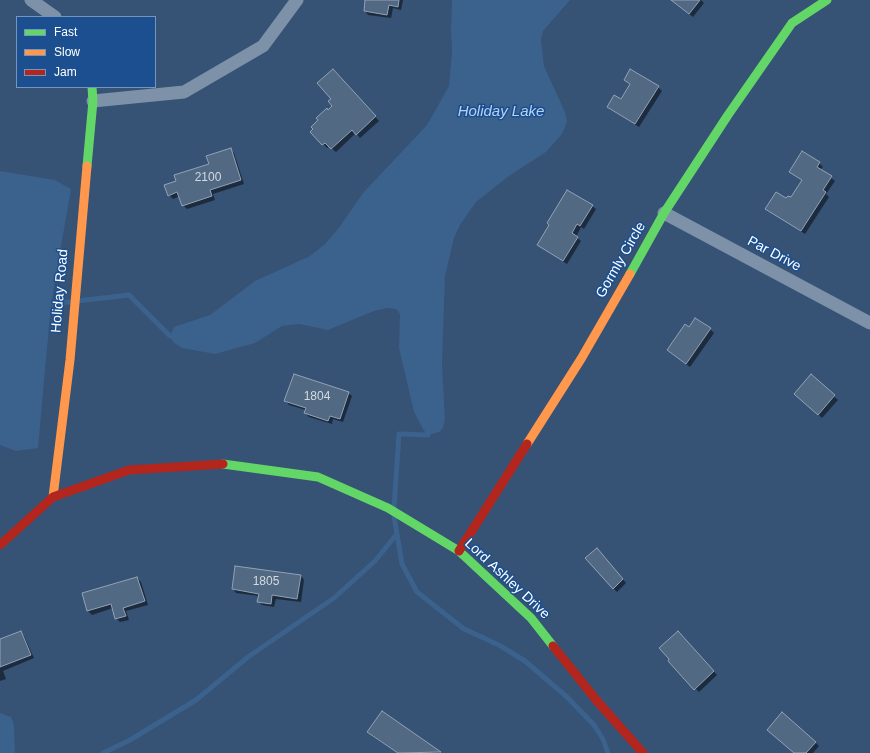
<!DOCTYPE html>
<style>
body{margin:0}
#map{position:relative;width:870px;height:753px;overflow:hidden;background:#365274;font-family:Helvetica,sans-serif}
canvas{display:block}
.legend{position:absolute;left:16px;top:16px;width:140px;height:72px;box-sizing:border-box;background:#1b4f8f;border:1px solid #7695bc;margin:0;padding:5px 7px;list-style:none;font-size:12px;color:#fff}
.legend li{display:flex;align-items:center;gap:8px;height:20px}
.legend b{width:20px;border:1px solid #7695bc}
</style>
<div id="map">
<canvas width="870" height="753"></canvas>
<ul class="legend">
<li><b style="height:5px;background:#63d668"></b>Fast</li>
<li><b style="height:5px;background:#ff974d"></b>Slow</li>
<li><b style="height:5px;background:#b3261e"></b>Jam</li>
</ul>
</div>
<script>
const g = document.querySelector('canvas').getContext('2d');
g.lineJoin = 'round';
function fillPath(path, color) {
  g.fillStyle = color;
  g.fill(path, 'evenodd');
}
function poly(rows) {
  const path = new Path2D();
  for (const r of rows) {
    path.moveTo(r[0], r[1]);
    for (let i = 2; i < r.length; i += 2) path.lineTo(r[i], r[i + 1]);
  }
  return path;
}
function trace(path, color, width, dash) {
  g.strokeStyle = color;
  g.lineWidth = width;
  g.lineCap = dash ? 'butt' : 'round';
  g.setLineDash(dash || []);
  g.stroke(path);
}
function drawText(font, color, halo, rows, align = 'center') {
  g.font = font + ' Helvetica,sans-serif';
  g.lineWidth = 3;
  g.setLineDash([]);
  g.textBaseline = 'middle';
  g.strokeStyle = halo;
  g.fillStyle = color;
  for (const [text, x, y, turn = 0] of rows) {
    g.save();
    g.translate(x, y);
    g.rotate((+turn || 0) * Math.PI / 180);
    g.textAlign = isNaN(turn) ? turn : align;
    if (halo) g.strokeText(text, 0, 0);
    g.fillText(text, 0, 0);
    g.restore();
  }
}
fillPath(poly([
 [452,0,570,0,543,31,541,40,544,66,565,112,567,122,562,134,546,152,509,176,476,202,460,225,454,238,445,276,442,364,445,419,443,428,439,432,428,435,423,429,414,412,399,348,400,314,396,309,387,308,374,311,328,330,299,324,282,326,255,343,215,354,182,348,173,342,170,336,174,327,210,315,255,281,310,256,325,244,338,229,363,193,427,125,449,86,452,51,451,30],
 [0,171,55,180,71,189,51,304,38,448,16,451,0,445],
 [0,713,11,717,14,725,15,753,0,753]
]), '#3b618d');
fillPath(poly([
 [366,0,403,0,401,10,393,8,391,18,368,15,365,11],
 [672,0,701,0,704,3,693,17],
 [337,74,379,121,360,138,356,133,336,152,329,146,327,148,312,132,333,106,332,99],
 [625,80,658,87,662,91,639,127,608,107,621,100,630,85],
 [230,149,234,153,244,184,213,194,215,200,187,209,183,205,180,196,173,199,169,195],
 [819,163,823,167,820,170,835,181,826,194,829,197,805,234,766,208,792,199,803,181,790,172],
 [592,206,596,209,584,229,581,227,576,237,581,241,567,264,538,245],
 [689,328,710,329,714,333,690,367,668,350],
 [811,376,838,400,822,418,799,397],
 [348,393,352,396,343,422,333,419,332,424,309,417,305,413,306,410,289,405,286,401],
 [597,549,626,583,617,592,613,588],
 [301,576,304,580,301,602,276,599,274,607,262,605,258,601,259,596,236,593,233,589],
 [137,578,141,582,148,605,126,611,129,620,120,622,116,618,113,608,92,615,88,611,83,594],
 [20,632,24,636,34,658,3,671,6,679,0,681,0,640],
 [678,632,717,675,699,692,669,661],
 [382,713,440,753,398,753,372,736],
 [815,742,819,746,813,753,795,753]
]), '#0007');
trace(poly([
 [46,301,51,304,129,295,170,336,175,335],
 [394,508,399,434,428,435,427,430],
 [394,516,402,564,417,592,464,629,499,645,525,661,567,697,594,725,603,739,608,753],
 [103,753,130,740,196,700,248,657,334,598,375,561,396,535]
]), '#3b618d', 5);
const building = poly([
 [365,0,399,0,398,7,389,5,387,15,364,11,365,0],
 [671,0,700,0,689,14,671,0],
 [333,69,376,116,356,135,352,130,331,149,325,143,322,145,310,132,313,129,311,127,318,120,316,118,327,108,328,110,332,106,328,101,331,99,317,83,333,69],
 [630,69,659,86,635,124,607,107,614,95,621,99,630,84,624,80,630,69],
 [231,148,241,180,210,190,212,196,182,206,177,192,168,196,164,185,176,181,174,175,209,164,206,156,231,148],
 [802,151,820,162,817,167,832,176,823,190,826,192,801,231,765,209,776,192,786,198,788,196,791,197,802,180,789,172,802,151],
 [567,190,593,205,580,226,577,224,572,233,578,237,563,261,537,245,549,225,547,223,567,190],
 [695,318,711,328,686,364,667,350,685,324,689,327,695,318],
 [294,374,349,392,340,419,330,416,328,421,304,413,306,408,284,401,294,374],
 [811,374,835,395,818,415,794,394,811,374],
 [597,548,623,579,613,589,585,558,597,548],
 [235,566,301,575,297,599,272,595,271,604,257,602,259,594,232,589,235,566],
 [137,577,145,601,123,608,126,616,115,619,111,604,87,611,82,593,137,577],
 [21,631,31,655,0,667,0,639,21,631],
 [678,631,714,671,694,690,668,661,669,659,659,648,678,631],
 [382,711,441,752,398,753,367,732,382,711],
 [782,712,816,742,806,753,794,753,767,730,782,712]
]);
fillPath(building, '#526984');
trace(building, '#92a2b6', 1);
trace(poly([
 [31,0,55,17],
 [93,101,184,92,263,46,297,0],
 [664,213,870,323]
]), '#7d92a8', 13);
trace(poly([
 [87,166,93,101,92,87],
 [630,274,664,213,728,115,792,23,827,0],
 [223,464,318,477,388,508,459,551,531,618,553,646]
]), '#63d668', 9);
trace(poly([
 [527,444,581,359,630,274],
 [53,497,70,360,87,166]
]), '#ff974d', 9);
trace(poly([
 [0,545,53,497,129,470,223,464],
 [459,551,527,444],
 [553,646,597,701,643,753]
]), '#b3261e', 9);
drawText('12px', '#d4dae0', null, [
 ["2100",208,178],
 ["1804",317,397],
 ["1805",266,582]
]);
drawText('14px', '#fff', '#1b4f8f', [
 ["Par Drive",774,254,28],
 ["Gormly Circle",621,260,-60],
 ["Holiday Road",60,291,-85],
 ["Lord Ashley Drive",507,579,43]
]);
drawText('italic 15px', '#b5d3f5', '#1b4f8f', [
 ["Holiday Lake",501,112]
]);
</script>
